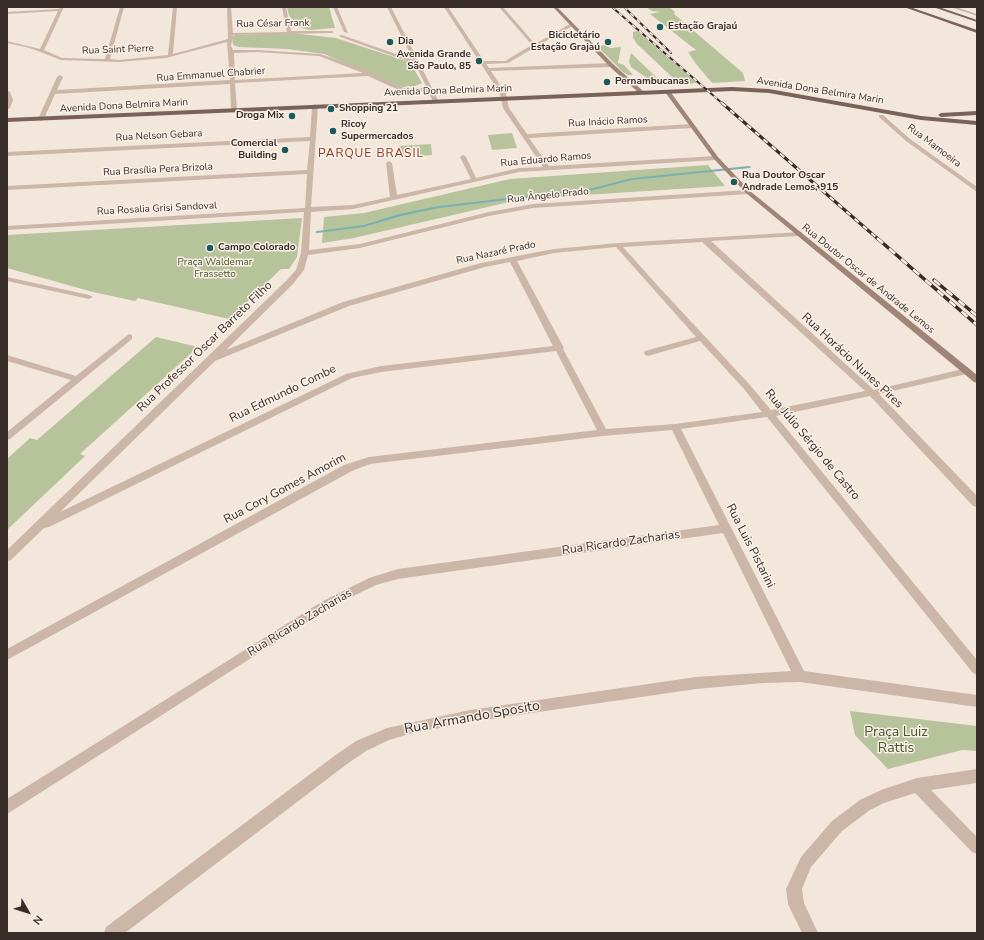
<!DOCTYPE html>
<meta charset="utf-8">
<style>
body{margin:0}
#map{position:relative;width:984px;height:940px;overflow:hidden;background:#f3e7dc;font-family:"Nunito Sans",sans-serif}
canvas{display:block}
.frame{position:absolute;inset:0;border:8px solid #382c28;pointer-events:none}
.north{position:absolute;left:8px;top:892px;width:40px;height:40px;-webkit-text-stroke:3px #faf1e8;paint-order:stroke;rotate:129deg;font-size:11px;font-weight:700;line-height:16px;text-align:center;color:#382c28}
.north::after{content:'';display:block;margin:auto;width:14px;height:18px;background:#382c28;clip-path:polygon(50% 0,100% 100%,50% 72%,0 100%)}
</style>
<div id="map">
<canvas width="984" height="940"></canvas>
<div class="frame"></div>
<div class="north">N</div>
</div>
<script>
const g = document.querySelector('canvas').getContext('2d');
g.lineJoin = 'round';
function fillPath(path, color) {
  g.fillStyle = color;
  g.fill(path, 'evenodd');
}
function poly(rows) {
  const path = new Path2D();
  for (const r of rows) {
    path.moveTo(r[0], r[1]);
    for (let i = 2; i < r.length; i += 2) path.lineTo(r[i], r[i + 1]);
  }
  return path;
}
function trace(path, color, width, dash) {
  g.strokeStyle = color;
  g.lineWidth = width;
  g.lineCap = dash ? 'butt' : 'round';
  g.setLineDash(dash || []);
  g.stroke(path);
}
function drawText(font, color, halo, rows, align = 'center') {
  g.font = font + ' "Nunito Sans",sans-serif';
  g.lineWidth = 3;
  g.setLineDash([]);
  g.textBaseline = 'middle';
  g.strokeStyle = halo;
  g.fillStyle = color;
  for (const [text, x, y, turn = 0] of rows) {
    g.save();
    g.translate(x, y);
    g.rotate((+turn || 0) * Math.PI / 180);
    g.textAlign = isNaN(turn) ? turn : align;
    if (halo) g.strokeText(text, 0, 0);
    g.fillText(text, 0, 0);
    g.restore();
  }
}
fillPath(poly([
 [287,7,329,7,335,28,310,30,297,27,289,15],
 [646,7,669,7,675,12,674,14,743,73,745,81,712,83,696,64,688,52,696,50,650,14,660,12,652,11],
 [637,31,697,83,684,84,672,77,637,44,633,38,633,32],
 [291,33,336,38,406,61,410,62,422,83,415,86,402,87,324,54,287,49,239,47,233,45,232,37,235,35],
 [606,45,610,48,621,47,618,63,624,65,633,75,628,75,623,72,597,46],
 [631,53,655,76,656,78,647,78,631,67,629,62],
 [512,133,517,148,492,150,488,135],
 [431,144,432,155,400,157,399,146],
 [708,165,725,186,522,199,354,238,322,243,324,217,364,213,510,179],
 [302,218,297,257,289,269,281,269,229,319,138,298,135,301,93,292,7,268,7,235],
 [156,337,198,347,80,454,85,456,7,530,7,459,30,438,37,440],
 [850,711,977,726,977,751,962,750,888,769,855,735]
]), '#b7c39b');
fillPath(poly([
 [749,166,751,167,750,168,632,180,593,190,439,208,401,216,364,227,317,233,315,232,317,231,364,225,399,214,439,206,593,188,632,178,749,166]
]), '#79b1b1');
fillPath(poly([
 [60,7,64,7,44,50,62,58,105,59,120,7,124,7,110,59,119,60,168,55,173,7,177,7,173,54,228,39,227,7,231,7,233,33,287,32,282,7,286,7,291,31,332,31,334,32,332,33,233,35,231,46,233,50,257,50,320,54,354,65,404,88,427,88,415,64,338,36,342,35,413,60,387,7,391,7,438,100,433,101,428,92,401,91,368,76,235,83,237,110,234,112,231,110,230,84,55,94,44,119,41,121,38,119,57,77,60,75,63,77,57,90,230,80,227,42,166,58,119,62,61,60,30,48,7,43,7,41,40,49,58,11,7,14,7,12,59,9,60,7],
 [257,52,319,56,363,73,235,80,234,53,257,52],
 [333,7,337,7,348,33,344,32,333,7],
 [444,7,448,7,484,61,505,61,532,45,499,7,503,7,535,44,570,24,574,25,508,63,486,64,489,68,611,63,614,65,611,67,491,71,506,94,509,108,527,134,692,124,695,126,692,128,529,138,549,166,716,156,719,158,716,160,519,172,353,209,311,212,309,250,360,244,489,212,533,204,748,190,751,192,748,194,533,208,489,216,360,248,308,255,304,270,293,284,226,350,343,302,481,263,512,257,554,249,618,243,801,232,802,234,798,236,711,241,874,390,967,368,971,371,967,374,879,394,977,496,977,507,973,506,870,396,776,416,977,660,977,675,973,673,767,417,681,429,804,671,977,695,977,707,800,682,763,683,696,689,470,722,409,734,389,740,366,751,347,764,125,933,104,933,106,927,337,754,356,741,387,728,470,710,696,677,791,671,723,533,398,579,376,585,331,607,7,814,7,799,323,601,369,578,398,569,719,525,672,430,603,436,370,464,352,471,7,660,7,649,344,465,369,457,597,430,556,351,381,372,352,378,49,527,44,528,11,560,7,561,7,550,287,280,296,270,301,253,304,212,7,230,7,226,305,208,307,174,7,190,7,186,307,170,310,141,7,156,7,152,310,137,312,106,315,104,318,106,311,207,353,205,390,197,386,163,389,161,392,163,397,195,471,179,460,157,463,155,466,157,476,178,519,168,543,167,503,108,500,94,496,87,444,7],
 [703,242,703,243,865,391,771,410,750,385,659,287,623,247,703,242],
 [616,247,696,337,645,351,644,353,645,355,648,356,700,341,744,389,762,412,675,424,606,429,563,349,564,348,517,261,554,253,616,247],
 [510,262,553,346,381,366,346,374,60,512,215,361,349,306,485,267,510,262],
 [950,7,956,7,977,14,977,16,950,7],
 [7,90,10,92,13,100,10,108,7,110,7,90],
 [879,115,883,115,910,139,977,187,977,192,906,141,879,117,879,115],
 [7,277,89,295,93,297,89,299,7,281,7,277],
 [129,334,132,335,132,339,10,439,7,440,7,432,71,380,7,361,7,355,76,376,129,334],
 [977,769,977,783,931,790,977,837,977,854,972,852,915,793,884,803,870,810,842,831,811,867,802,889,804,903,818,933,802,933,788,904,786,889,801,857,832,821,860,800,881,790,917,778,977,769]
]), '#ccb6a7');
fillPath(poly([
 [553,7,557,7,613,64,643,91,643,93,639,93,609,66,553,7],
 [665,90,669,90,718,157,750,191,977,375,977,383,974,382,746,193,714,159,665,92,665,90]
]), '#a08478');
fillPath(poly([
 [904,7,910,7,977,30,977,33,904,7],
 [933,7,939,7,977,20,977,22,933,7],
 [732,87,769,89,921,116,977,121,977,125,921,120,769,93,732,91,7,122,7,118,732,87],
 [977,111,977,115,941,117,938,115,941,113,977,111]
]), '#7a6258');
const railFar2 = poly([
 [612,7,723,104],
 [624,7,671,53]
]);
const railFar1 = poly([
 [722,103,878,239]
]);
const rail = poly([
 [877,238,977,325],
 [934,280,977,316]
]);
trace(railFar2, '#382c28', 2);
trace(railFar1, '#382c28', 3);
trace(rail, '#382c28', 3.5);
trace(railFar2, '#faf1e8', 1.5, [4.5]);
trace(railFar1, '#faf1e8', 2, [5.5]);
trace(rail, '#faf1e8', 2.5, [8]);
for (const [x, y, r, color] of [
 [660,27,4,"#1b5a5b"],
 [390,42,4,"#1b5a5b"],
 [608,42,4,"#1b5a5b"],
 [479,61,4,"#1b5a5b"],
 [607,82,4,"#1b5a5b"],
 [331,109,4,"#1b5a5b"],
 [292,116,4,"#1b5a5b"],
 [333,131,4,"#1b5a5b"],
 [285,150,4,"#1b5a5b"],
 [734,182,4,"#1b5a5b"],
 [210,248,4,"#1b5a5b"]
]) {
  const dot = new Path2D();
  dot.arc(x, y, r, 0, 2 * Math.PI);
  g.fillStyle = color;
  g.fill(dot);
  trace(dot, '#faf1e8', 1.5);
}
drawText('10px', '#382c28', '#faf1e8', [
 ["Rua César Frank",273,24,-1],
 ["Rua Saint Pierre",118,50,-2],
 ["Rua Emmanuel Chabrier",211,75,-4],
 ["Avenida Dona Belmira Marin",448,91,-2],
 ["Avenida Dona Belmira Marin",820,91,9],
 ["Avenida Dona Belmira Marin",124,106,-3],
 ["Rua Inácio Ramos",608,122,-3],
 ["Rua Nelson Gebara",159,136,-3],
 ["Rua Mamoeira",934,146,37],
 ["Rua Eduardo Ramos",546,160,-5],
 ["Rua Brasília Pera Brizola",158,170,-3],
 ["Rua Ângelo Prado",548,196,-6],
 ["Rua Rosalia Grisi Sandoval",157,209,-3],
 ["Rua Nazaré Prado",496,253,-12],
 ["Rua Doutor Oscar de Andrade Lemos",868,279,39]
]);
drawText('bold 10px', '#382c28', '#faf1e8', [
 ["Estação Grajaú",668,27],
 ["Bicicletário",600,36,"right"],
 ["Estação Grajaú",600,48,"right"],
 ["Dia",398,42],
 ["Avenida Grande",471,55,"right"],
 ["São Paulo, 85",471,67,"right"],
 ["Pernambucanas",615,82],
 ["Shopping 21",339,109],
 ["Droga Mix",284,116,"right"],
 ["Ricoy",341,125],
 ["Supermercados",341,137],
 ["Comercial",277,144,"right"],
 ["Building",277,156,"right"],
 ["Rua Doutor Oscar",742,176],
 ["Andrade Lemos, 915",742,188],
 ["Campo Colorado",218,248]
], 'left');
drawText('10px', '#49572a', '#faf1e8', [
 ["Praça Waldemar",215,263],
 ["Frassetto",215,275]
]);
g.letterSpacing = '1px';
drawText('12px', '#8a321d', '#faf1e8', [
 ["PARQUE BRASIL",371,154]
]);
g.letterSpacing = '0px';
drawText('12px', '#382c28', '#faf1e8', [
 ["Rua Professor Oscar Barreto Filho",205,347,-44],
 ["Rua Horácio Nunes Pires",852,361,43],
 ["Rua Edmundo Combe",283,394,-26],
 ["Rua Júlio Sérgio de Castro",812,445,50],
 ["Rua Cory Gomes Amorim",285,489,-28],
 ["Rua Ricardo Zacharias",621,543,-8],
 ["Rua Luis Pistarini",750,546,63],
 ["Rua Ricardo Zacharias",300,623,-31]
]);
drawText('14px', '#382c28', '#faf1e8', [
 ["Rua Armando Sposito",472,718,-10]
]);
drawText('14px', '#49572a', '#faf1e8', [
 ["Praça Luiz",896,733],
 ["Rattis",896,749]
]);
</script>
